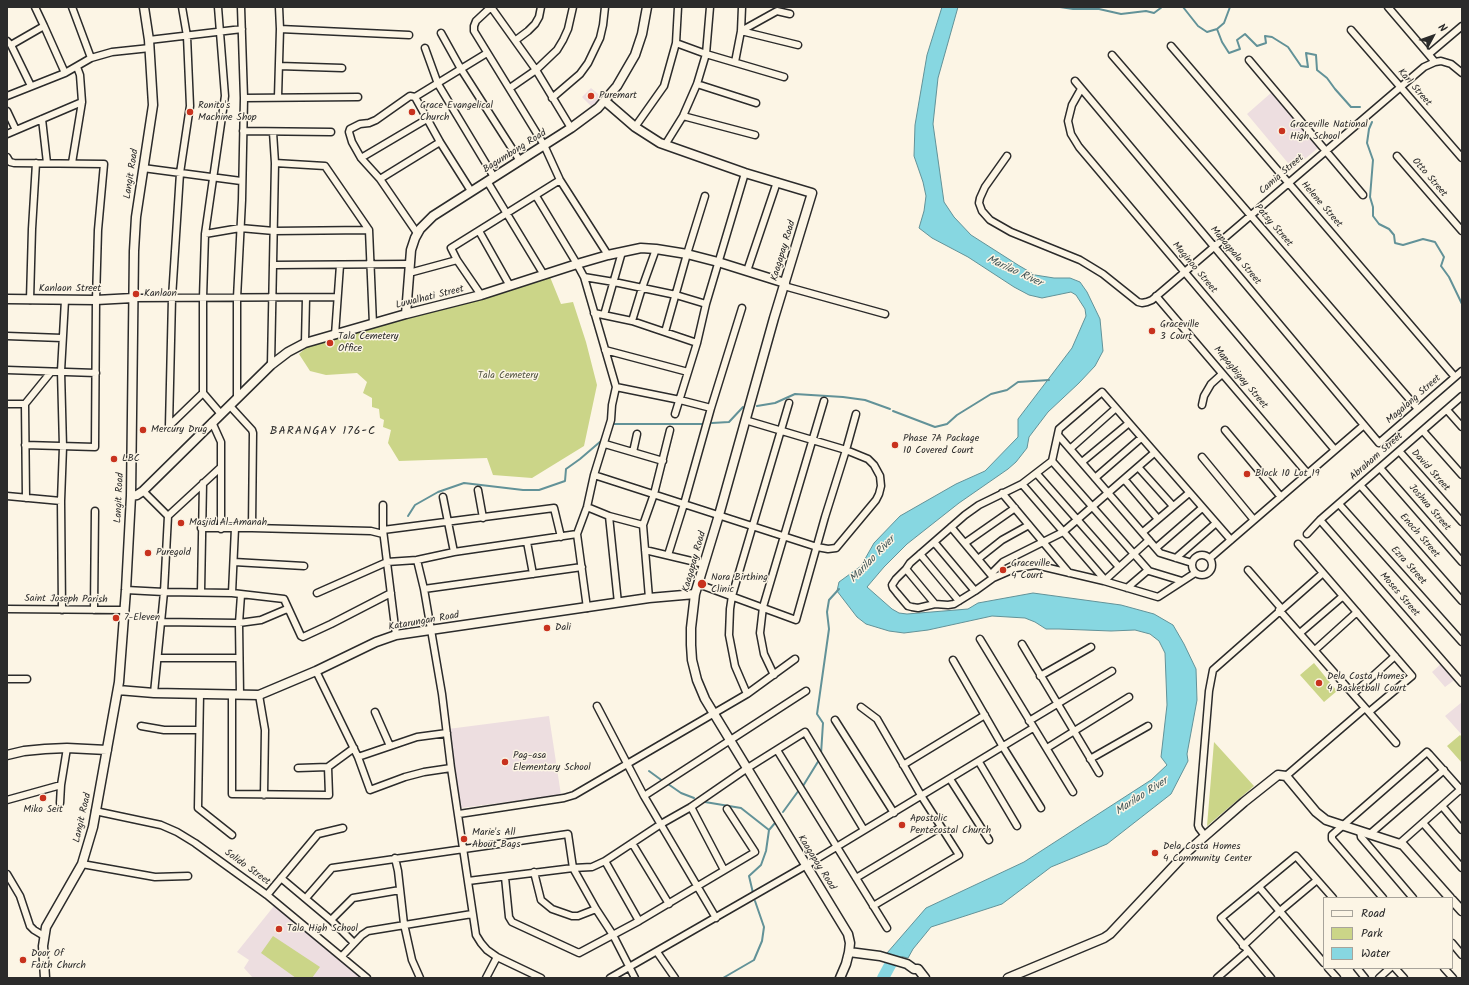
<!DOCTYPE html>
<style>
body{margin:0}
#map{position:relative;width:1469px;height:985px;overflow:hidden;background:#fcf5e5;font-family:Kalam,sans-serif}
canvas{display:block}
.frame{position:absolute;inset:0;border:8px solid #2b2b2b;pointer-events:none}
.legend{position:absolute;left:1323px;top:897px;width:130px;height:72px;box-sizing:border-box;background:#fcf5e5;border:1px solid #a8a49b;margin:0;padding:5px 7px;list-style:none;font-size:12px;color:#2b2b2b}
.legend li{display:flex;align-items:center;gap:8px;height:20px}
.legend b{width:20px;border:1px solid #a8a49b}
.north{position:absolute;left:1413px;top:16px;width:40px;height:40px;-webkit-text-stroke:3px #fcf5e5;paint-order:stroke;rotate:49deg;font-size:11px;font-weight:700;line-height:16px;text-align:center;color:#2b2b2b}
.north::after{content:'';display:block;margin:auto;width:14px;height:18px;background:#2b2b2b;clip-path:polygon(50% 0,100% 100%,50% 72%,0 100%)}
</style>
<div id="map">
<canvas width="1469" height="985"></canvas>
<div class="frame"></div>
<ul class="legend">
<li><b style="height:5px;background:#fcf5e5"></b>Road</li>
<li><b style="height:11px;background:#cbd588"></b>Park</li>
<li><b style="height:11px;background:#87d7e1"></b>Water</li>
</ul>
<div class="north">N</div>
</div>
<script>
const g = document.querySelector('canvas').getContext('2d');
g.lineJoin = 'round';
function fillPath(path, color) {
  g.fillStyle = color;
  g.fill(path, 'evenodd');
}
function poly(rows) {
  const path = new Path2D();
  for (const r of rows) {
    if (r.length === 3) {
      path.moveTo(r[0] + r[2], r[1]);
      path.arc(r[0], r[1], r[2], 0, 2 * Math.PI);
      continue;
    }
    path.moveTo(r[0], r[1]);
    for (let i = 2; i < r.length; i += 2) path.lineTo(r[i], r[i + 1]);
  }
  return path;
}
function trace(path, color, width, dash) {
  g.strokeStyle = color;
  g.lineWidth = width;
  g.lineCap = dash ? 'butt' : 'round';
  g.setLineDash(dash || []);
  g.stroke(path);
}
function drawText(font, color, halo, rows, align = 'center') {
  g.font = font + ' Kalam,sans-serif';
  g.lineWidth = 3;
  g.setLineDash([]);
  g.textBaseline = 'middle';
  g.strokeStyle = halo;
  g.fillStyle = color;
  for (const [text, x, y, turn = 0] of rows) {
    g.save();
    g.translate(x, y);
    g.rotate((+turn || 0) * Math.PI / 180);
    g.textAlign = isNaN(turn) ? turn : align;
    if (halo) g.strokeText(text, 0, 0);
    g.fillText(text, 0, 0);
    g.restore();
  }
}
fillPath(poly([
 [591,88,604,99,594,109,582,97],
 [1272,92,1318,148,1293,169,1247,114],
 [1443,662,1457,678,1445,687,1432,672],
 [1462,702,1462,735,1445,716],
 [549,716,561,795,461,808,448,729],
 [274,906,364,978,253,978,244,968,249,960,237,952]
]), '#eddee0');
fillPath(poly([
 [550,277,561,304,573,302,586,342,597,385,584,446,532,478,493,475,487,458,399,461,388,443,391,430,383,427,384,420,380,418,379,409,372,407,372,398,363,393,367,382,357,373,326,375,310,371,299,354,308,346],
 [1314,663,1337,691,1324,702,1300,675],
 [1460,735,1462,737,1462,763,1447,746],
 [1214,742,1254,786,1207,826],
 [273,936,320,967,312,978,296,978,261,953]
]), '#cbd588');
const water = poly([
 [942,7,958,7,938,78,933,124,944,202,954,217,971,235,1018,265,1035,275,1054,278,1070,278,1080,282,1087,292,1100,319,1103,351,1095,366,1079,383,1048,412,1029,437,1027,448,1016,462,1008,469,959,503,907,544,884,567,867,587,892,609,899,613,907,614,968,609,978,603,1033,593,1121,605,1154,614,1173,625,1184,644,1196,669,1197,700,1187,754,1188,761,1171,794,1107,844,1051,867,1002,904,931,927,913,949,908,958,887,953,926,908,1024,862,1151,780,1167,765,1161,757,1167,705,1165,653,1159,641,1150,634,1135,630,1111,631,1059,629,1046,629,1035,622,1025,618,992,616,928,630,904,633,889,631,866,624,857,617,837,591,839,582,861,566,874,543,900,516,956,484,985,471,1018,437,1018,419,1072,348,1086,316,1085,309,1076,295,1071,292,1042,298,1029,295,1014,287,968,257,932,238,919,228,924,211,926,196,923,182,914,156,915,125,927,55,942,7]
]);
fillPath(water, '#87d7e1');
trace(water, '#629298', 1);
trace(poly([
 [1060,7,1073,9,1099,9,1121,14,1146,11,1154,13,1162,7],
 [1183,7,1198,26,1207,32,1217,29,1224,23,1230,7],
 [1217,29,1222,42,1229,53,1240,49,1237,40,1245,34,1257,46,1266,43,1265,36,1272,37,1288,47,1301,66,1308,67,1306,53,1316,55,1317,70,1327,78,1335,89,1351,107,1360,107],
 [1372,122,1369,129,1367,143,1373,160,1370,197,1373,207,1373,216,1379,224,1389,229,1394,235,1395,243,1403,245,1423,239,1435,242,1444,257,1441,266,1449,277,1462,304],
 [757,406,775,403,795,394,843,397,865,400,890,409],
 [893,411,935,427,947,424,957,415,991,394,1007,390,1018,382,1049,380],
 [712,423,729,422,743,407],
 [612,424,703,424],
 [408,516,415,505,438,492,464,483,523,490,539,490,565,481,566,469,580,459,601,441,605,432],
 [821,754,823,723,817,714,829,629,827,612,829,600,839,589],
 [649,771,664,782],
 [668,784,681,793,694,798],
 [803,786,819,760],
 [705,802,741,808,769,830],
 [783,812,799,790],
 [753,893,749,876,761,865,766,851,769,830,775,823],
 [723,978,754,960,762,941,764,927,755,901]
]), '#629298', 2);
trace(poly([
 [883,978,896,954,899,950]
]), '#87d7e1', 12);
const street = poly([
 [35,7,44,26,65,73],
 [72,7,91,58],
 [218,7,225,96,205,234,203,298,203,393,221,414],
 [491,7,476,21,474,26,474,31,544,145,560,180,608,255],
 [491,7,536,70,571,128],
 [1388,7,1435,62],
 [280,29,409,35],
 [1351,30,1462,158],
 [741,31,798,45],
 [741,31,777,11,790,14],
 [441,33,461,69,520,161],
 [149,40,242,29],
 [516,40,528,31,535,24,539,17,541,7],
 [7,41,11,45,31,86],
 [676,43,706,54,784,77],
 [11,45,44,26],
 [1171,46,1455,377],
 [425,48,438,84,494,177],
 [1429,54,1462,26],
 [1112,55,1418,409],
 [1249,60,1363,195],
 [735,62,741,31,742,7],
 [279,66,342,68],
 [1075,81,1379,443,1462,371],
 [697,84,756,103],
 [510,88,536,70,557,50,563,40,568,29,573,7],
 [1081,89,1072,105,1068,121,1071,134,1079,147,1335,450],
 [7,96,65,73,91,58,112,52,150,48],
 [278,97,280,29,279,7],
 [415,97,440,142,471,191],
 [244,98,358,97],
 [552,98,580,74,588,63,600,38,603,25,605,7],
 [7,111,16,130],
 [683,116,755,135],
 [42,119,47,163],
 [635,127,664,86,676,43,678,7],
 [243,131,331,132],
 [7,134,82,102],
 [665,145,683,116,697,84,706,54,710,7],
 [1007,156,985,187,980,198,979,203,982,211,990,220,1011,232,1080,260,1103,274,1138,302,1142,303,1147,302,1152,300,1424,67,1435,62,1441,61,1451,64,1462,73],
 [1397,156,1462,231],
 [7,157,10,162,14,163,104,164,98,230,96,300,95,447,25,445],
 [361,158,427,119],
 [72,163,82,102,80,75,77,67],
 [275,163,325,166,369,230,373,324],
 [143,168,241,181],
 [380,179,440,142],
 [487,181,544,275],
 [536,196,577,264,584,277,616,387,612,405,611,420,594,475,587,507,577,534,587,608],
 [479,231,510,286],
 [417,233,380,179,361,158,352,142,349,132,350,129,360,124,369,123,376,120,410,96,415,97,487,53],
 [205,234,240,228,274,231,369,230],
 [274,265,410,264],
 [747,271,777,182],
 [409,273,457,260],
 [584,277,614,282,676,295,706,304],
 [784,286,885,314],
 [481,295,457,260,451,248,560,180],
 [1156,296,1308,474],
 [133,298,337,297],
 [30,300,32,229,36,163],
 [594,313,632,321,697,343],
 [604,315,622,252],
 [632,321,642,288,656,249],
 [665,332,687,254,705,196],
 [335,335,340,265],
 [7,336,62,338],
 [305,343,306,298],
 [605,350,688,372],
 [271,365,275,163,273,132],
 [7,370,96,373],
 [616,387,680,400,711,408],
 [237,398,237,298,242,200,244,98,241,7],
 [7,404,25,404],
 [1202,405,1204,396,1211,384,1222,374],
 [230,406,252,430,253,433,252,528],
 [1447,410,1462,427],
 [675,414,697,343,706,304,745,173],
 [212,422,221,442,221,529],
 [169,426,172,298,180,173,190,106,187,36,182,7],
 [169,426,203,393],
 [1225,430,1281,497],
 [1423,431,1462,475],
 [1058,435,1160,553,1192,563],
 [605,444,663,461],
 [1070,449,1116,408],
 [1399,451,1462,522],
 [633,452,637,434],
 [1202,457,1254,520],
 [1052,461,1149,571,1182,581],
 [1082,462,1129,423],
 [1138,467,1173,506],
 [1380,468,1462,562],
 [1037,474,1119,567],
 [594,475,817,547,828,549,836,548,876,500,879,494,881,486,880,476,874,465,868,459,846,450,745,420],
 [1095,478,1141,438],
 [1124,479,1158,519],
 [1022,484,1105,580],
 [1360,485,1462,601],
 [478,490,483,518],
 [143,491,168,516],
 [1002,493,1069,573],
 [7,496,61,501],
 [443,497,454,552],
 [26,498,25,404,51,372],
 [1339,504,1462,642],
 [383,505,383,530,396,635],
 [587,507,609,516,643,525],
 [609,516,618,603],
 [1320,520,1462,683],
 [951,527,992,576],
 [201,528,252,528,371,531,383,534],
 [383,530,554,508,561,537],
 [1143,532,1189,493],
 [1307,534,1320,520,1462,396],
 [527,542,533,574],
 [934,542,975,591],
 [965,543,1015,508],
 [1298,544,1412,676,1369,712],
 [1156,548,1202,508],
 [645,550,704,564],
 [920,554,959,601],
 [1202,565,10],
 [668,555,684,504,711,408,742,308],
 [1176,558,1216,523],
 [1210,558,1364,425],
 [978,559,1002,540,1029,525],
 [417,560,424,589,442,694,451,768,476,935,481,943,487,950,497,957,541,978],
 [234,562,304,566],
 [906,569,896,579,892,585,893,588,897,593,908,606,912,607,918,608,935,604],
 [1248,570,1281,608],
 [1195,573,1158,597,1104,581,1036,565,1016,568,993,578,975,591,954,604,948,605,935,604,906,569,910,563,965,515,979,505,1022,484,1052,461,1059,429,1102,392,1231,540],
 [991,574,1003,562,1063,532,1154,453],
 [1104,581,1149,540],
 [698,584,796,620,825,517,846,450,856,414],
 [1127,588,1148,570],
 [424,589,582,567],
 [126,590,164,592,232,593,284,599,301,636,303,637,331,624,391,593],
 [201,592,203,483],
 [232,593,235,528],
 [317,593,387,562,417,560,454,552,577,534],
 [649,598,643,525,654,494,670,430],
 [7,609,125,610],
 [62,610,61,501,63,447,61,371,65,300],
 [94,610,95,511],
 [1279,610,1396,743],
 [161,622,239,623,261,620,287,609],
 [1300,633,1343,596],
 [980,639,1073,792],
 [1022,644,1099,773],
 [1315,650,1357,612],
 [158,658,239,658],
 [953,660,1003,747,1041,808],
 [316,671,358,757,370,790,405,777,424,772,451,768],
 [774,675,764,654,760,633,763,607,824,401],
 [1040,676,1091,647],
 [7,679,27,679],
 [154,693,164,592,168,516,220,468],
 [200,694,198,808,232,835],
 [747,694,735,666,729,635,730,609,732,596,789,403],
 [1353,694,1395,656],
 [232,695,232,794,329,795,328,767,298,768],
 [240,695,239,623,241,595],
 [259,695,265,730,264,795],
 [597,706,644,796,716,918],
 [861,707,877,719,922,797,959,855,873,906],
 [375,712,390,746],
 [835,720,894,813],
 [1029,721,1112,671],
 [141,726,164,730,199,730],
 [1047,748,1129,697],
 [777,750,887,928],
 [358,757,417,737,447,733],
 [1090,759,1148,726],
 [979,762,1017,826],
 [903,765,985,715],
 [328,767,354,748],
 [1286,776,1365,708],
 [950,779,989,840],
 [644,796,806,691],
 [7,800,61,785],
 [60,803,61,785,67,748],
 [1442,806,1462,830],
 [691,807,724,870],
 [95,811,161,825,177,832,195,843,267,895,367,978],
 [459,814,564,798,574,795,747,694,795,659],
 [1423,823,1462,868],
 [1360,831,1361,837,1413,898],
 [1370,834,1444,770],
 [1205,836,1199,828,1198,825,1209,691,1213,670,1323,573],
 [632,843,669,904],
 [1400,843,1462,788],
 [395,858,398,871,404,924,412,960,420,978],
 [605,861,639,921],
 [82,864,155,877,188,876],
 [534,872,541,900,552,909,572,916,578,916,596,909],
 [7,874,20,896,30,926,34,930,44,936],
 [505,877,509,917,512,922,579,953,639,921,755,852,727,809],
 [281,878,331,920,354,943],
 [856,878,941,827],
 [468,881,573,868,592,867,605,861,661,824,691,807,746,769,805,732,864,830],
 [1259,887,1324,963],
 [267,895,318,834,343,828],
 [306,898,332,868,568,834,573,868,596,909,613,935,635,978],
 [1383,898,1332,839,1332,835,1427,752,1429,754,1462,791],
 [331,920,353,898,400,890],
 [1452,943,1462,955],
 [1243,946,1280,911,1317,880],
 [657,952,675,978],
 [342,956,362,935,368,931,472,914],
 [1328,968,1337,978],
 [1357,968,1365,978],
 [1395,968,1404,978],
 [1444,968,1453,978],
 [486,978,497,957],
 [610,978,805,866,1033,728],
 [1217,978,1248,951],
 [1271,978,1221,918,1296,856,1333,898],
 [1379,978,1390,968]
]);
const secondary = poly([
 [605,101,635,127,660,143,745,173,812,193,774,318,719,515,695,594,691,628,691,645,692,660,697,680,705,699,848,934,850,943,849,952,846,964,840,978],
 [7,299,96,300,133,298],
 [406,314,411,250,415,238,420,229,433,216,571,128,598,108,617,86,635,55,642,34,647,7],
 [131,496,137,495,143,491,271,365,288,352,305,343,406,314,481,295,577,264,608,255,641,248,656,249,687,254,718,262,785,283],
 [118,690,154,693,259,695,316,671,376,642,396,635,649,598,695,594],
 [7,755,24,751,45,749,67,748,107,750],
 [1452,900,1462,911],
 [849,952,880,956,907,964,914,969,918,969,925,978],
 [45,978,43,946,46,927,82,864,93,827,119,682,126,590,131,496,134,251,136,217,153,105,149,40,144,7],
 [1008,978,1104,938,1110,934,1187,852,1205,836,1244,802,1278,775,1286,776,1316,812,1326,820,1403,845,1450,898]
]);
trace(street, '#2b2b2b', 9);
trace(secondary, '#2b2b2b', 11);
trace(street, '#fcf5e5', 6);
trace(secondary, '#fcf5e5', 8);
for (const [x, y, r, color] of [
 [591,96,4,"#c8321e"],
 [190,112,4,"#c8321e"],
 [412,112,4,"#c8321e"],
 [1282,131,4,"#c8321e"],
 [136,294,4,"#c8321e"],
 [1152,331,4,"#c8321e"],
 [330,343,4,"#c8321e"],
 [143,430,4,"#c8321e"],
 [895,445,4,"#c8321e"],
 [114,459,4,"#c8321e"],
 [1247,474,4,"#c8321e"],
 [181,523,4,"#c8321e"],
 [148,553,4,"#c8321e"],
 [1003,570,4,"#c8321e"],
 [702,584,5,"#c8321e"],
 [116,618,4,"#c8321e"],
 [547,628,4,"#c8321e"],
 [1319,683,4,"#c8321e"],
 [505,762,4,"#c8321e"],
 [43,798,4,"#c8321e"],
 [902,825,4,"#c8321e"],
 [464,839,4,"#c8321e"],
 [1155,853,4,"#c8321e"],
 [279,929,4,"#c8321e"],
 [23,960,4,"#c8321e"]
]) {
  const dot = new Path2D();
  dot.arc(x, y, r, 0, 2 * Math.PI);
  g.fillStyle = color;
  g.fill(dot);
  trace(dot, '#fcf5e5', 1.5);
}
drawText('10px', '#2b2b2b', '#fcf5e5', [
 ["Karl Street",1414,88,49],
 ["Bagumbong Road",515,152,-32],
 ["Langit Road",132,174,-81],
 ["Camia Street",1282,175,-41],
 ["Otto Street",1429,178,49],
 ["Helene Street",1321,205,49],
 ["Patsy Street",1273,226,49],
 ["Kaagapay Road",784,251,-73],
 ["Mapagpala Street",1235,256,50],
 ["Maginoo Street",1194,268,50],
 ["Kanlaon Street",70,289],
 ["Luwalhati Street",430,298,-14],
 ["Mapagbigay Street",1240,378,50],
 ["Magalang Street",1414,400,-41],
 ["Abraham Street",1377,457,-41],
 ["David Street",1430,471,48],
 ["Langit Road",120,498,-87],
 ["Joshua Street",1429,508,49],
 ["Enoch Street",1419,536,49],
 ["Kaagapay Road",695,562,-74],
 ["Ezra Street",1408,566,48],
 ["Moses Street",1399,595,49],
 ["Saint Joseph Parish",66,600,1],
 ["Katarungan Road",424,622,-10],
 ["Langit Road",83,818,-77],
 ["Kaagapay Road",816,863,58],
 ["Solido Street",247,868,36]
]);
drawText('10px', '#2b2b2b', '#fcf5e5', [
 ["Puremart",599,96],
 ["Ronito's",198,106],
 ["Machine Shop",198,118],
 ["Grace Evangelical",420,106],
 ["Church",420,118],
 ["Graceville National",1290,125],
 ["High School",1290,137],
 ["Kanlaon",144,294],
 ["Graceville",1160,325],
 ["3 Court",1160,337],
 ["Tala Cemetery",338,337],
 ["Office",338,349],
 ["Mercury Drug",151,430],
 ["Phase 7A Package",903,439],
 ["10 Covered Court",903,451],
 ["LBC",122,459],
 ["Block 10 Lot 19",1255,474],
 ["Masjid Al-Amanah",189,523],
 ["Puregold",156,553],
 ["Graceville",1011,564],
 ["4 Court",1011,576],
 ["Nora Birthing",711,578],
 ["Clinic",711,590],
 ["7-Eleven",124,618],
 ["Dali",555,628],
 ["Dela Costa Homes",1327,677],
 ["4 Basketball Court",1327,689],
 ["Pag-asa",513,756],
 ["Elementary School",513,768],
 ["Miko Seit",43,810,"center"],
 ["Apostolic",910,819],
 ["Pentecostal Church",910,831],
 ["Marie's All",472,833],
 ["About Bags",472,845],
 ["Dela Costa Homes",1163,847],
 ["4 Community Center",1163,859],
 ["Tala High School",287,929],
 ["Door Of",31,954],
 ["Faith Church",31,966]
], 'left');
drawText('10px', '#535642', '#fcf5e5', [
 ["Tala Cemetery",508,376]
]);
drawText('italic 11px', '#425658', '#fcf5e5', [
 ["Marilao River",1014,272,25],
 ["Marilao River",873,560,-46],
 ["Marilao River",1142,797,-33]
]);
g.letterSpacing = '1px';
drawText('12px', '#2b2b2b', '#fcf5e5', [
 ["BARANGAY 176-C",323,432]
]);
g.letterSpacing = '0px';
</script>
